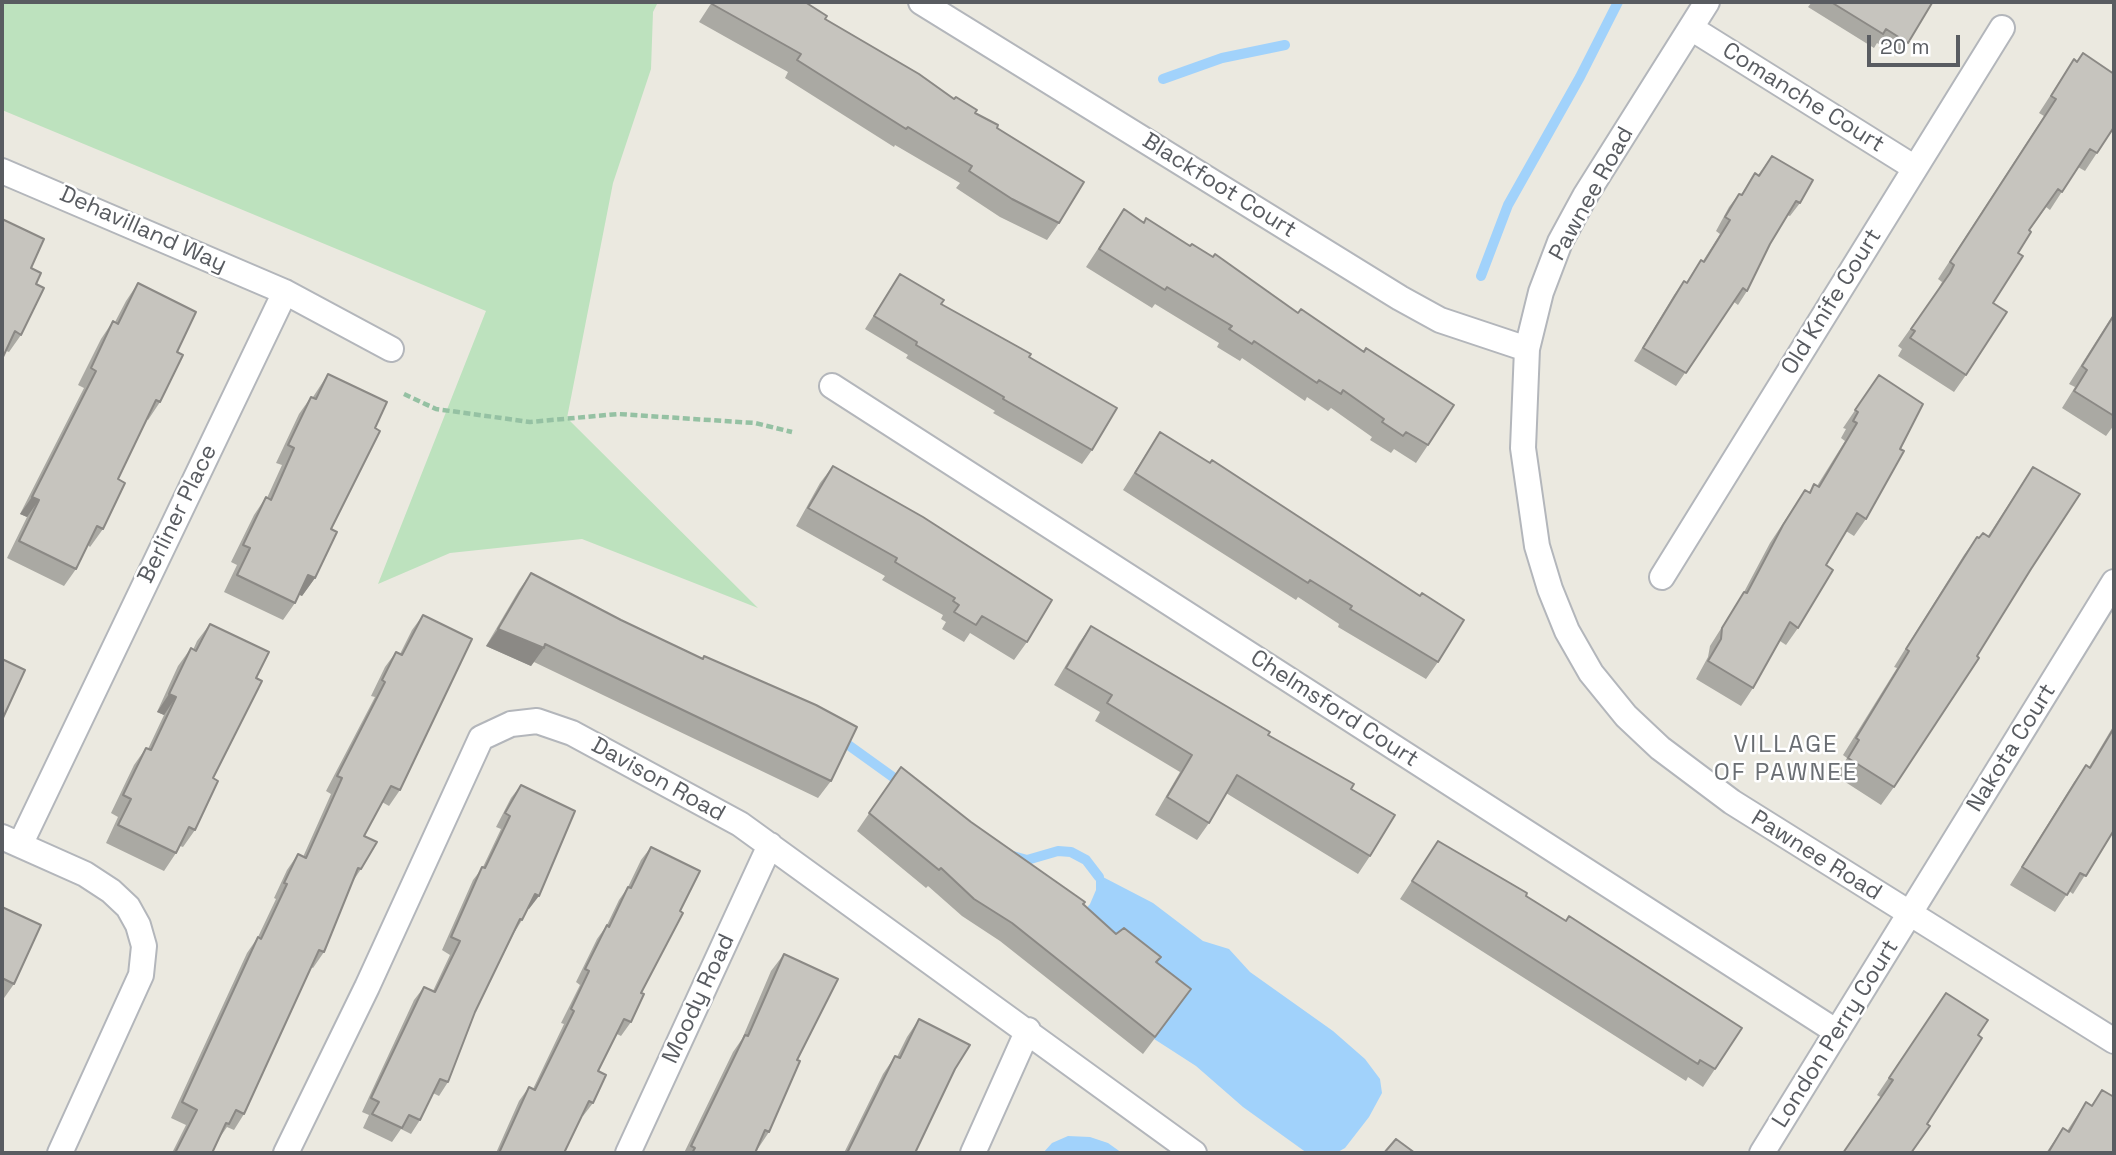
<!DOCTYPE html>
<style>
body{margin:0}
#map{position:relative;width:2116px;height:1155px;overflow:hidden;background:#ebe9e0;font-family:"Space Grotesk",sans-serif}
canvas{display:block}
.frame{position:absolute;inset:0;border:4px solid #595c61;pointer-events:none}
.scale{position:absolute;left:1867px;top:35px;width:93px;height:32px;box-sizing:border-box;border:4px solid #595c61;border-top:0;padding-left:9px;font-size:21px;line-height:24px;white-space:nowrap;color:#595c61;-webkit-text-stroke:5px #fff;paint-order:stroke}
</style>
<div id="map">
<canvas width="2116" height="1155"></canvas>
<div class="frame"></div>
<div class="scale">20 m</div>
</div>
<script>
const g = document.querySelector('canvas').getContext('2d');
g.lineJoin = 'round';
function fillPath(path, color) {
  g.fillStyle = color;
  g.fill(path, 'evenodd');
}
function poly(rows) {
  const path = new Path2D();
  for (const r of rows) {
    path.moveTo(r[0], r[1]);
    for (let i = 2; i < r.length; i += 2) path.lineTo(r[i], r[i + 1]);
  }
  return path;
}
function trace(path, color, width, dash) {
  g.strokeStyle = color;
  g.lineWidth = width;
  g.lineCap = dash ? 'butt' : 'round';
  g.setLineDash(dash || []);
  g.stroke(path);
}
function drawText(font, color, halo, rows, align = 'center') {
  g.font = font + ' "Space Grotesk",sans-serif';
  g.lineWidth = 5;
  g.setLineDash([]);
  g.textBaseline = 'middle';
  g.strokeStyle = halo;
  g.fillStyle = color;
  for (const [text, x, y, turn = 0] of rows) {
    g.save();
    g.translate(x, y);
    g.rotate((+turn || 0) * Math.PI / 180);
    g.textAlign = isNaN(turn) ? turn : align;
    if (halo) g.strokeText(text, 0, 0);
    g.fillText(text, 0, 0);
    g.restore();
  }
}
fillPath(poly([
 [2,2,658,2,653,12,651,69,613,183,567,418,758,608,582,539,450,553,378,584,486,311,2,110]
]), '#bde2be');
fillPath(poly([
 [1101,876,1153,903,1203,941,1229,949,1250,972,1333,1031,1365,1059,1380,1079,1382,1093,1369,1117,1345,1148,1336,1153,1307,1153,1243,1107,1196,1066,1134,1026,1075,921,1090,904,1096,890,1096,880],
 [1068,1136,1090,1137,1108,1143,1122,1153,1043,1153,1052,1143]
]), '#a1d2fb');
trace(poly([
 [1163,79,1222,58,1285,45],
 [1481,276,1508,205,1580,77,1618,2],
 [840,739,904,785],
 [1013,856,1027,860,1058,851,1071,852,1086,860,1099,877]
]), '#a1d2fb', 10);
const street = poly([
 [921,2,1400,298,1440,320,1527,349],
 [1707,2,1585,196,1560,242,1541,292,1527,349,1523,448,1537,546,1550,589,1567,631,1591,673,1626,716,1660,748,1732,802,2114,1041],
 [1691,28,1915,168],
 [2,171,285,292,391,349],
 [832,386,1837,1032],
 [1662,577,2002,28],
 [2,837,85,874,111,891,128,907,138,925,144,946,141,975,60,1153],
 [20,845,285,292],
 [286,1153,367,987,481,738,511,724,537,721,572,733,740,824,1194,1153],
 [628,1153,770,845],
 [973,1153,1028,1030],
 [1762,1153,2114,582]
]);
trace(street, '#b3b6bb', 28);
trace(poly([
 [404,394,436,409,530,422,618,414,755,423,792,432]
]), '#95c1a3', 4.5, [7, 3.5]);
trace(street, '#fff', 24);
fillPath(poly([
 [712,2,805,2,825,19,975,113,997,128,1059,223,1047,240,1000,217,956,188,960,183,895,145,894,147,785,78,788,72,699,22],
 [1812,2,1931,2,1908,43,1898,56,1877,43,1874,48,1808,7],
 [2074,59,2114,127,2085,171,2078,167,2050,210,2046,207,2029,231,1993,303,1966,375,1954,392,1898,356,1902,349,1898,346,1938,290,1942,282,1938,279,2044,116,2039,113],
 [1772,156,1800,203,1790,216,1787,215,1770,244,1747,291,1738,305,1734,302,1676,386,1634,361,1674,295,1684,281,1686,283,1701,260,1703,261,1720,234,1716,231,1729,207,1739,194,1741,195,1755,173,1758,175],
 [1124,209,1428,445,1416,463,1394,449,1391,453,1370,440,1372,437,1331,408,1328,411,1307,397,1305,401,1242,358,1240,361,1217,347,1219,343,1155,304,1152,308,1086,267],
 [31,268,36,284,21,335,9,352,6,351],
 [900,274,941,304,1029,357,1092,450,1082,464,993,413,995,411,906,358,908,355,865,329],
 [138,283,177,352,160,402,148,420,147,419,118,479,103,529,90,547,88,545,76,569,64,586,7,558,27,517,20,514,84,388,78,385,101,339,113,321,115,322,126,301],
 [2114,313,2114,425,2106,436,2062,408,2075,387,2069,384],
 [328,374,331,529,315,578,302,596,299,594,295,603,283,620,224,592,237,565,231,562,254,515,266,497,267,498,282,465,276,463,299,414,311,397,313,397],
 [1879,375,1900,449,1866,519,1854,536,1846,531,1826,565,1798,628,1786,645,1780,641,1753,688,1741,706,1696,679,1708,657,1710,646,1744,592,1770,543,1805,490,1809,493,1814,484,1817,486,1845,441,1841,438,1846,429,1843,428],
 [1160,432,1438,662,1426,679,1338,627,1339,624,1298,597,1296,600,1123,490],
 [833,466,1027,642,1014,660,970,633,964,642,942,629,946,622,941,619,943,615,882,580,885,576,796,526,820,483],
 [2033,467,2031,569,1894,787,1881,805,1836,776,1847,758,1843,755,1897,668,1894,667,1964,555,1977,537,1979,538,1988,536],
 [531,573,621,620,831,781,818,798,534,662,531,666,486,646,519,590],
 [423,615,400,790,389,806,382,802,364,836,361,869,353,881,324,952,313,968,311,967,244,1114,234,1130,227,1127,218,1140,212,1153,172,1153,186,1125,171,1118,247,953,258,937,276,899,274,898,287,870,298,854,303,857,331,794,326,791,375,697,371,696,385,667,396,652,400,654,412,630],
 [210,624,256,678,213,778,195,830,183,847,180,846,176,853,164,871,106,843,118,817,111,813,134,765,146,748,148,749,164,715,157,712,178,666,191,648,193,650,197,641],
 [1091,626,1268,735,1351,789,1370,856,1358,874,1226,793,1209,823,1197,840,1155,815,1180,772,1095,721,1100,712,1054,685,1079,643],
 [2114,725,2114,834,2112,833,2073,894,2069,891,2055,912,2010,885,2074,782,2086,765,2089,767],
 [901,767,971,822,1083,904,1116,934,1161,957,1157,963,1179,1006,1143,1054,1000,941,962,916,928,886,926,888,857,831],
 [521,785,529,909,528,909,522,920,514,933,475,1012,448,1082,439,1096,433,1093,420,1120,411,1134,401,1129,392,1142,363,1128,369,1115,362,1112,414,1000,424,987,433,991,450,955,442,950,473,880,483,867,501,829,496,827,511,798],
 [1438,841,1565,921,1715,1069,1703,1087,1688,1077,1686,1081,1400,899],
 [651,847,641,993,631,1022,621,1036,617,1034,598,1071,593,1103,583,1116,582,1116,564,1153,496,1153,519,1101,529,1087,533,1089,564,1024,561,1023,580,985,576,982,597,939,607,925,619,900,628,887,641,860],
 [2,907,14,984,2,1001],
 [784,954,797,1060,769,1132,755,1153,684,1153,733,1052,742,1039,771,971],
 [1946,993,1978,1035,1927,1124,1877,1095],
 [919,1019,955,1069,915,1153,844,1153,883,1074,895,1056,897,1057,907,1037],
 [2102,1090,2114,1153,2046,1153,2063,1128,2067,1131,2086,1102,2091,1106]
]), '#aaa9a3');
fillPath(poly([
 [32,497,39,500,27,517,20,514],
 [308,575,315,578,302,596,295,593],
 [498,629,544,648,531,666,486,646],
 [169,694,176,697,164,715,157,712],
 [535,894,539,896,529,909,525,908]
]), '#8b8985');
const building = poly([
 [713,2,805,2,827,16,825,19,919,74,954,99,956,97,977,110,975,113,998,125,997,128,1084,182,1059,223,1012,199,969,171,972,166,908,127,906,129,797,60,801,54,712,4,713,2],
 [1831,2,1931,2,1932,3,1908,43,1886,29,1883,34,1831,2],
 [2083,53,2114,74,2114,127,2097,153,2090,149,2062,192,2058,189,2029,230,2031,232,2018,253,2023,256,1993,303,2007,312,1966,375,1910,338,1915,331,1911,329,1950,273,1954,265,1950,262,2056,99,2051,96,2074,59,2077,62,2083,53],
 [1772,156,1813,180,1800,203,1796,201,1770,244,1747,291,1743,288,1686,373,1643,348,1684,281,1687,283,1701,260,1704,262,1730,220,1725,217,1739,194,1742,195,1755,173,1759,176,1772,156],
 [1124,209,1144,223,1146,218,1190,246,1192,244,1213,257,1215,254,1298,313,1301,309,1364,352,1366,348,1454,405,1428,445,1406,432,1403,436,1382,422,1384,419,1343,390,1341,394,1319,380,1317,383,1254,341,1252,344,1229,329,1232,326,1167,287,1165,290,1099,249,1124,209],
 [2,219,44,239,31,268,41,273,36,284,44,288,21,335,15,331,2,359,2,219],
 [900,274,944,300,941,304,1031,354,1029,357,1117,408,1092,450,1003,399,1004,397,916,345,917,342,874,316,900,274],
 [138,283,196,312,177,352,183,355,160,402,156,400,118,479,125,483,103,529,97,526,76,569,19,541,39,500,32,497,96,371,91,368,113,321,118,324,138,283],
 [2114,315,2114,416,2074,391,2087,370,2082,366,2114,315],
 [328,374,387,402,375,428,380,431,331,529,337,532,315,578,308,575,295,603,237,575,250,548,243,545,266,497,271,500,294,448,288,445,311,397,316,399,328,374],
 [1879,375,1923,404,1900,449,1904,451,1866,519,1857,513,1826,565,1833,570,1798,628,1790,622,1753,688,1708,661,1721,639,1722,628,1744,592,1747,593,1783,525,1805,490,1810,493,1814,484,1819,487,1857,423,1853,421,1858,412,1855,410,1879,375],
 [1160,432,1210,463,1212,460,1420,596,1422,593,1464,620,1438,662,1350,609,1352,606,1310,580,1308,583,1135,473,1160,432],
 [833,466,923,517,1052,600,1027,642,982,616,976,625,954,612,959,605,953,601,955,598,895,562,897,558,808,508,833,466],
 [2033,467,2080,494,2031,569,1977,656,1979,658,1894,787,1848,758,1859,740,1856,738,1909,651,1906,649,1977,537,1979,538,1983,533,1989,537,2033,467],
 [531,573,621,620,703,659,704,656,816,705,857,727,831,781,545,644,544,648,498,629,531,573],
 [423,615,472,639,400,790,391,786,364,836,377,842,361,869,358,868,324,952,319,950,244,1114,236,1110,229,1124,226,1123,212,1153,175,1153,197,1110,182,1102,258,937,261,939,287,884,284,883,298,854,306,858,342,778,337,776,385,682,382,680,396,652,402,655,423,615],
 [210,624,269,652,256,678,262,681,213,778,218,781,195,830,189,827,176,853,118,825,131,799,123,795,146,748,151,750,176,697,169,694,191,648,196,651,210,624],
 [1091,626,1270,732,1268,735,1354,784,1351,789,1395,815,1370,856,1237,775,1209,823,1167,797,1192,755,1107,703,1112,695,1066,668,1091,626],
 [2,659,25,670,2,720,2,659],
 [2114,728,2114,830,2086,876,2080,873,2067,895,2022,867,2086,765,2090,768,2114,728],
 [901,767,971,822,1085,902,1083,904,1116,934,1124,928,1161,957,1156,962,1191,989,1155,1037,1012,923,974,899,941,868,939,870,869,813,901,767],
 [521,785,575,811,539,896,535,894,522,920,520,919,475,1012,448,1082,440,1079,420,1120,409,1115,402,1128,372,1114,379,1102,371,1098,424,987,435,992,460,941,451,937,482,867,485,868,510,816,505,813,521,785],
 [1438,841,1527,893,1526,896,1566,921,1569,916,1742,1028,1715,1069,1700,1060,1698,1064,1412,881,1438,841],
 [651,847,700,871,680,911,683,913,641,993,644,994,631,1022,624,1019,598,1071,606,1075,593,1103,589,1101,564,1153,499,1153,529,1087,535,1090,574,1011,571,1009,589,971,585,969,607,925,609,927,628,887,631,888,651,847],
 [2,907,41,925,14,984,2,978,2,907],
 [784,954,838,979,797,1060,800,1061,769,1132,765,1130,755,1153,692,1153,695,1148,691,1146,745,1035,748,1036,784,954],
 [1946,993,1988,1020,1978,1035,1982,1038,1927,1124,1930,1126,1911,1153,1843,1153,1893,1080,1889,1078,1946,993],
 [919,1019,970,1045,955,1069,915,1153,847,1153,895,1056,900,1058,919,1019],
 [2102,1090,2114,1097,2114,1153,2048,1153,2063,1128,2069,1132,2086,1102,2092,1106,2102,1090],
 [1396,1139,1415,1153,1384,1153,1396,1139]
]);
fillPath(building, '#c6c4be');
trace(building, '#8b8985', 2);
drawText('23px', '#595c61', '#fff', [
 ["Comanche Court",1803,98,32],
 ["Blackfoot Court",1219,186,32],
 ["Pawnee Road",1592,194,-61],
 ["Dehavilland Way",143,230,24],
 ["Old Knife Court",1832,302,-58],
 ["Berliner Place",178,514,-64],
 ["Chelmsford Court",1334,709,33],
 ["Nakota Court",2012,748,-58],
 ["Davison Road",658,780,29],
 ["Pawnee Road",1816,856,32],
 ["Moody Road",699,999,-65],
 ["London Perry Court",1836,1034,-58]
]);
g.letterSpacing = '2px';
drawText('24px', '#6a6e73', '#fff', [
 ["VILLAGE",1786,745],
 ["OF PAWNEE",1786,773]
]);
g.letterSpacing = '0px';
</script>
